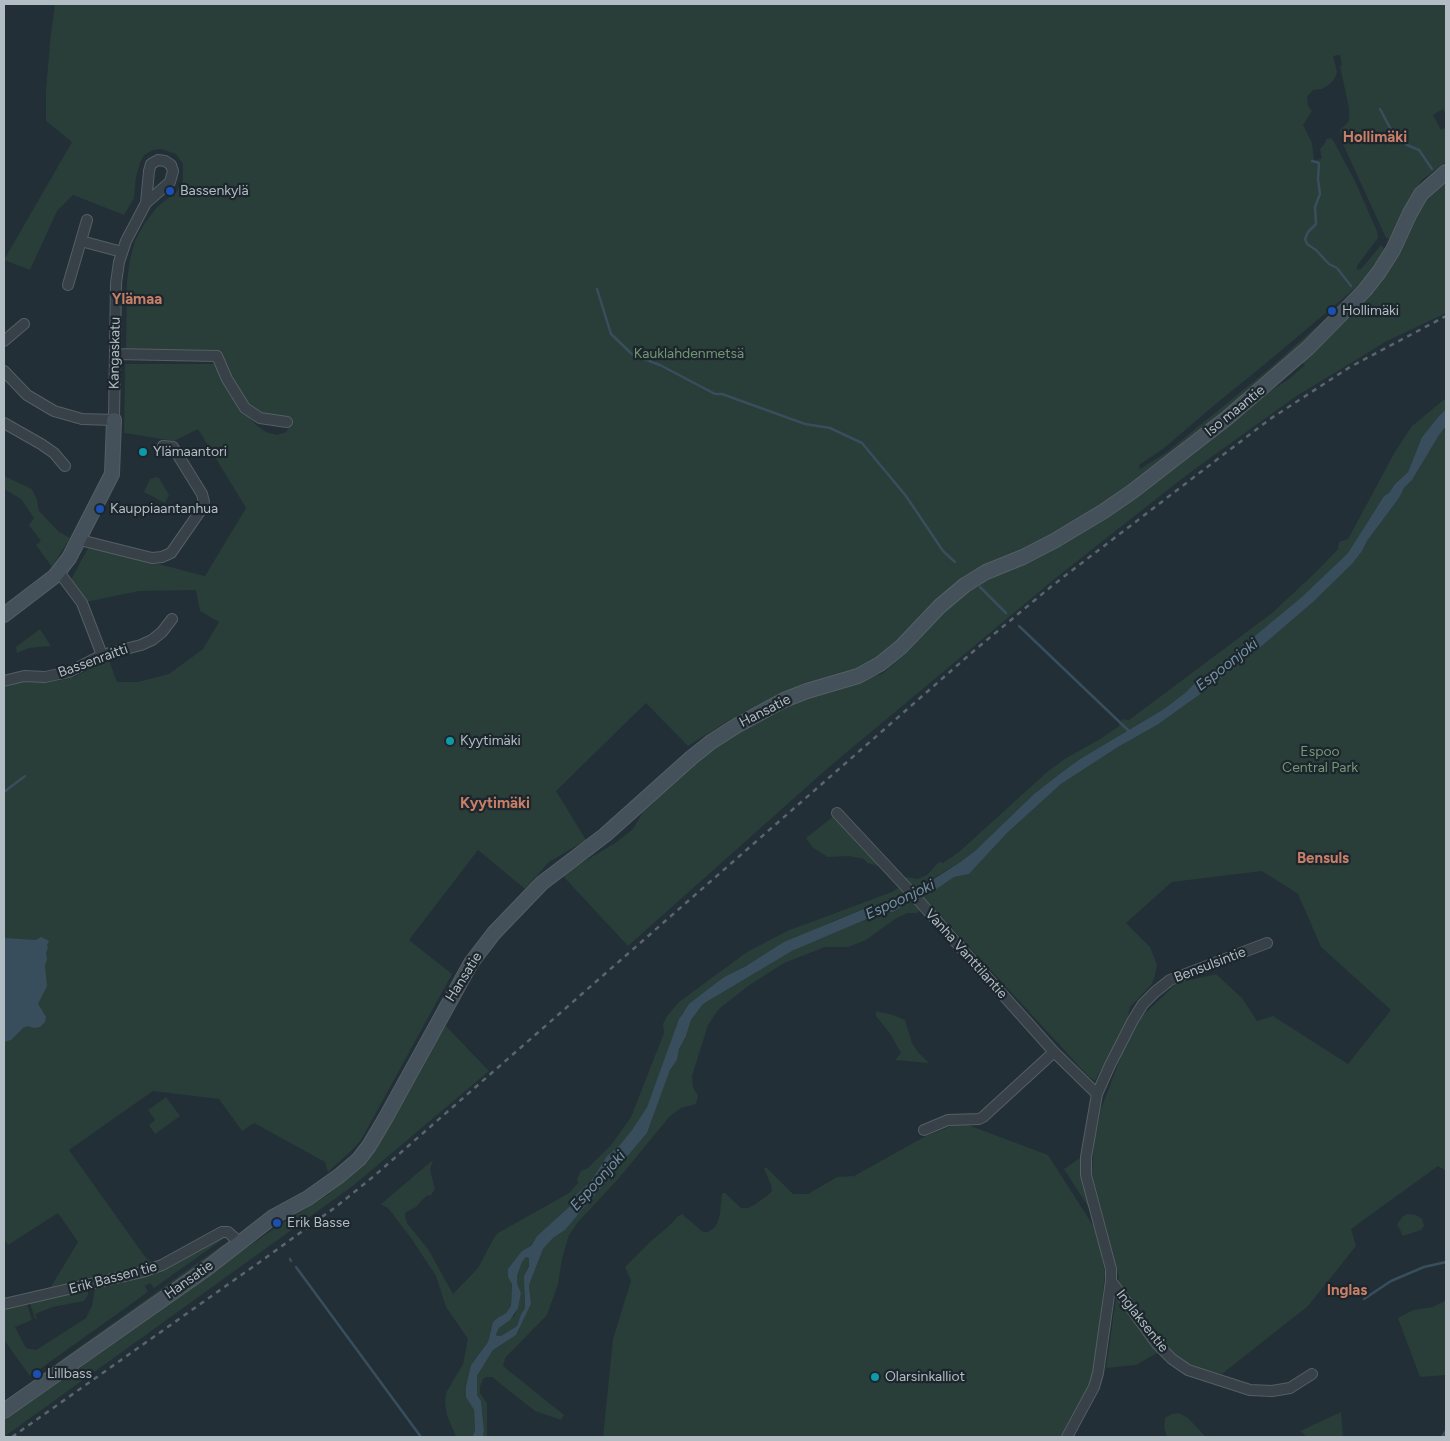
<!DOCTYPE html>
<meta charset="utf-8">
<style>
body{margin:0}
#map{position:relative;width:1450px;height:1441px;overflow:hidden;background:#232f36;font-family:Figtree,sans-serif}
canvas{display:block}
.frame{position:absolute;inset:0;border:5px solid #b1bcc3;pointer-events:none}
</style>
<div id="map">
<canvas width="1450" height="1441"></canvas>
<div class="frame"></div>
</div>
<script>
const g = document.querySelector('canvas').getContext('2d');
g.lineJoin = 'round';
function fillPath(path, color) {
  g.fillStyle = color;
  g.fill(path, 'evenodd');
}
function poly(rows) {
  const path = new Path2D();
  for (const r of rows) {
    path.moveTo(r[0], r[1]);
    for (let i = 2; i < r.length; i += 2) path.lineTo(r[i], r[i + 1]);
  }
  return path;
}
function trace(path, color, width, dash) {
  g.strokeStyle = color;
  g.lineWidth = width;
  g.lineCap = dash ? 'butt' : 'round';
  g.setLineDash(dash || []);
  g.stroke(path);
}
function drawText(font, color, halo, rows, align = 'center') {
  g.font = font + ' Figtree,sans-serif';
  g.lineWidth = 4.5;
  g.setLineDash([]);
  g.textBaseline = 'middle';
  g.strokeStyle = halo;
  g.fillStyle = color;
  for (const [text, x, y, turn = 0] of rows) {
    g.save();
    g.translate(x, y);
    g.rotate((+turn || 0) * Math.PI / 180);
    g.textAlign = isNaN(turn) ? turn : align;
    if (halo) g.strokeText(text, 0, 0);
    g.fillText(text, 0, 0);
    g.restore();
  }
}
fillPath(poly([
 [55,4,1446,4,1446,115,1443,109,1433,115,1441,130,1446,127,1446,162,1422,180,1410,197,1390,239,1386,238,1342,142,1340,130,1349,121,1349,108,1340,66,1342,65,1340,55,1333,56,1337,72,1335,78,1330,84,1322,89,1313,90,1307,97,1308,106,1312,111,1303,125,1312,143,1314,160,1322,159,1320,149,1325,143,1326,139,1331,138,1334,142,1354,179,1377,231,1378,238,1357,266,1357,270,1361,269,1381,245,1384,248,1382,254,1359,285,1259,369,1218,402,1163,449,1139,465,1140,469,1167,452,1269,369,1326,318,1317,331,1224,414,1095,512,1030,548,998,559,962,579,936,603,889,654,859,671,747,715,731,719,688,746,646,703,556,791,586,840,549,862,525,889,478,850,409,940,452,974,361,1140,350,1152,328,1172,325,1162,254,1123,242,1131,219,1099,153,1091,69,1150,146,1258,155,1264,49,1290,78,1242,58,1213,8,1245,4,1239,4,688,21,682,57,681,75,677,108,658,117,682,138,682,169,674,203,649,219,622,200,611,196,590,139,591,86,602,71,580,89,546,205,576,246,508,198,429,174,441,124,433,125,364,216,364,243,411,256,425,266,432,277,435,286,432,290,425,291,419,265,417,245,404,223,357,218,351,126,350,127,282,130,259,135,241,144,224,157,207,177,191,181,184,183,179,183,164,176,154,161,149,153,150,144,155,140,163,136,177,134,198,124,215,73,195,57,211,30,270,4,260,72,142,46,121,46,89,51,33],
 [1446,178,1446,313,1387,341,1295,397,1188,474,1057,577,829,767,628,946,562,875,615,843,633,829,643,812,703,755,740,732,811,693,882,674,910,650,941,611,957,598,1014,565,1265,392,1269,392,1289,379,1305,365,1302,363,1316,344,1341,320,1422,203],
 [1446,398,1446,409,1439,416,1422,437,1408,472,1395,484,1389,493,1384,496,1348,553,1303,597,1204,678,1194,684,1185,693,1164,709,1080,759,1061,773,1034,794,975,851,959,863,913,890,899,876,918,879,927,875,939,862,943,863,959,852,1047,772,1066,758,1097,741,1119,726,1122,719,1129,720,1272,613,1317,571,1338,549,1339,542,1348,539,1396,450,1412,426],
 [1446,426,1446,1171,1438,1166,1351,1229,1356,1246,1308,1306,1222,1374,1199,1368,1159,1352,1136,1365,1106,1368,1119,1277,1092,1173,1094,1143,1101,1109,1122,1054,1142,1016,1177,983,1216,974,1242,998,1257,1021,1273,1016,1348,1064,1391,1010,1321,947,1298,894,1262,871,1172,882,1126,923,1150,947,1157,965,1155,975,1152,984,1130,1007,1127,1020,1095,1081,1089,1077,929,903,917,913,907,913,895,919,866,940,848,947,825,947,784,963,748,986,719,1009,708,1025,692,1076,693,1087,698,1096,696,1104,681,1108,670,1116,619,1178,578,1222,569,1235,562,1259,558,1284,547,1315,505,1358,503,1366,564,1415,561,1420,535,1411,492,1377,486,1377,483,1379,480,1387,480,1393,487,1403,487,1437,483,1437,484,1430,481,1401,477,1395,477,1376,493,1350,516,1335,531,1304,529,1285,543,1249,553,1238,565,1230,647,1133,670,1070,677,1060,679,1049,686,1036,691,1020,703,1004,792,951,881,913,893,912,921,895,932,891,954,877,969,874,1007,833,1061,784,1118,747,1157,725,1206,690,1238,664,1242,659,1256,651,1313,602,1352,564,1362,551,1367,541,1399,498,1404,488,1412,480,1439,435],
 [4,476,32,489,37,500,39,511,59,532,70,538,52,567,36,545,41,541,29,525,34,518,21,499,4,489],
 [156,477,159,478,169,495,165,503,144,492,150,479],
 [40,629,51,646,29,648,17,653,16,647],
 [835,815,883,867,867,863,864,859,849,856,828,857,813,848,806,838],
 [902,885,908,892,902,897,897,897,888,902,871,906,831,922,724,977,682,1013,647,1107,632,1130,619,1146,607,1156,591,1181,576,1195,569,1207,537,1236,529,1248,522,1251,508,1277,512,1284,511,1306,506,1313,499,1317,491,1328,488,1342,471,1365,468,1400,474,1410,475,1431,472,1437,456,1437,447,1415,445,1403,446,1393,463,1364,468,1339,446,1307,436,1276,411,1238,388,1208,381,1204,433,1160,430,1170,435,1189,431,1195,426,1196,416,1207,406,1212,405,1216,407,1223,428,1249,453,1294,478,1268,494,1238,498,1233,569,1193,578,1183,577,1179,581,1171,588,1168,612,1144,631,1117,664,1033,663,1024,667,1016,679,1002,747,952,787,931,892,892],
 [876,1011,893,1015,905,1020,912,1043,918,1052,929,1063,895,1060,901,1053,891,1035,876,1016],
 [443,1023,489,1071,354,1185,4,1437,4,1417,5,1416,7,1418,57,1383,55,1379,281,1224,326,1196,347,1179,376,1149],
 [166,1097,180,1116,155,1134,149,1125,155,1120,148,1110],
 [954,1125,968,1125,1048,1155,1096,1230,1105,1273,1094,1373,1089,1387,1064,1437,603,1437,613,1339,631,1281,625,1267,651,1241,669,1226,677,1217,682,1214,703,1232,708,1232,714,1228,718,1222,720,1213,722,1193,725,1193,741,1208,748,1208,754,1205,768,1195,772,1191,771,1185,764,1168,767,1168,793,1194,808,1194,837,1177,854,1176,926,1136],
 [1080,1158,1081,1175,1091,1211,1064,1169],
 [1407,1214,1416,1215,1422,1219,1424,1226,1421,1230,1403,1236,1397,1224,1402,1217],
 [221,1236,226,1237,154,1288,150,1283,145,1286,148,1292,30,1376,4,1340,4,1308,27,1304,32,1320,15,1327,26,1348,36,1350,86,1318,92,1306,95,1287],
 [224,1244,223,1248,75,1355,54,1365],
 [526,1257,529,1258,529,1265,526,1271,524,1296,525,1308,521,1314,517,1326,501,1336,497,1336,496,1334,499,1328,515,1315,521,1293,517,1283,517,1276,522,1262],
 [88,1289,88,1295,84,1301,53,1307,35,1314,37,1318,35,1319,30,1303],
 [1446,1299,1446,1375,1420,1377,1398,1318,1413,1310,1432,1307,1443,1302],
 [1341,1412,1343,1437,1307,1437,1300,1431],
 [1179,1413,1188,1418,1206,1437,1167,1437,1164,1427,1165,1418,1172,1414]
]), '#293d39');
fillPath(poly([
 [1446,409,1446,426,1439,435,1412,480,1404,488,1399,498,1367,541,1362,551,1352,564,1313,602,1256,651,1242,659,1238,664,1206,690,1157,725,1118,747,1061,784,1007,833,969,874,954,877,932,892,921,895,893,912,881,913,792,951,703,1004,691,1020,686,1036,679,1049,677,1060,670,1070,647,1133,565,1230,553,1238,543,1249,529,1285,531,1304,516,1335,493,1350,477,1376,477,1395,481,1401,484,1430,483,1437,472,1437,475,1431,474,1410,466,1397,466,1387,471,1365,488,1342,493,1322,499,1317,506,1313,511,1306,512,1284,508,1277,508,1269,522,1251,531,1246,537,1236,569,1207,576,1195,591,1181,607,1156,619,1146,632,1130,647,1107,679,1019,689,1004,724,977,746,966,784,942,871,906,888,902,897,897,902,897,905,894,916,889,922,884,929,882,959,863,975,851,1034,794,1061,773,1080,759,1164,709,1185,693,1194,684,1204,678,1302,597,1348,553,1384,496,1389,493,1395,484,1408,472,1422,437,1439,416],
 [526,1257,529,1258,529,1266,524,1276,525,1308,521,1314,517,1326,501,1336,497,1336,496,1334,499,1328,510,1320,518,1308,521,1293,517,1283,517,1276,522,1262],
 [41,937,49,941,47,945,48,947,46,953,47,960,45,965,47,986,38,1004,46,1017,45,1022,40,1027,34,1028,27,1026,23,1028,11,1040,4,1042,4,938,36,940]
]), '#394e5c');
trace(poly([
 [1380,109,1395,137,1407,145,1419,150,1432,169],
 [1312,161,1319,163,1318,179,1320,194,1315,207,1316,224,1308,232,1305,239,1307,244,1316,250,1329,264,1337,268,1351,286],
 [597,289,611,334,633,355,660,365,715,394,722,394,805,424,830,428,862,443,906,496,943,551,955,562],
 [980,587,1006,613],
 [1019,626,1130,732],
 [4,792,25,776],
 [290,1259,291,1261],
 [296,1267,421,1437],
 [1364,1299,1391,1281,1424,1267,1446,1262],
 [1442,1437,1446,1431]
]), '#394e5c', 2.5);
const street = poly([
 [81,241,122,252],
 [68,285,87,220],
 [4,341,24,324],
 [115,354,217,356,227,379,245,408,260,418,287,422],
 [4,371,27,395,54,411,82,419,114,420,116,283,119,262,126,241,146,203,170,182,173,171,171,165,165,161,158,160,151,164,149,171,146,203],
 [4,423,41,444,54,453,65,466],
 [79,539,88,542,152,558,162,557,171,553,203,507,204,502,202,494,173,447,163,446],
 [59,572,82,603,102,655],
 [4,681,24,676,45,677,69,672,102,655,141,645,152,640,162,632,172,619],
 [837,813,920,902,1054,1052,1097,1094],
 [924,1130,948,1120,979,1119,983,1117,1054,1052],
 [1111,1281,1157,1344,1172,1359,1188,1370,1250,1390,1272,1391,1290,1388,1312,1374],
 [4,1304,142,1272,162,1265,222,1232,228,1232,240,1243],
 [1067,1437,1094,1387,1098,1373,1111,1281,1111,1269,1086,1175,1086,1157,1097,1094,1110,1065,1133,1020,1143,1004,1155,992,1170,980,1267,943]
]);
const secondary = poly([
 [4,615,55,576,69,558,112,474,114,420],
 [4,1411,206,1269,273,1217,308,1198,339,1176,359,1159,369,1146,385,1119,471,963,494,933,542,883,605,835,691,758,711,742,736,726,784,700,807,691,858,676,880,664,901,647,940,606,965,585,986,572,1023,557,1054,541,1104,511,1133,491,1227,418,1308,348,1365,290,1379,272,1393,250,1410,213,1421,194,1446,172]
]);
trace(street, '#545f65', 12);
trace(secondary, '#545f65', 16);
trace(street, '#374147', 10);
trace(secondary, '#45515a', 14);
trace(poly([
 [12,1437,264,1259,337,1206,374,1176,976,649,1053,585,1270,419,1350,367,1446,316]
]), '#59666e', 2.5, [5, 5]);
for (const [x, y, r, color] of [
 [170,191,5,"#1a4fb4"],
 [1332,311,5,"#1a4fb4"],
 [143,452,5,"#0f9aa8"],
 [100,509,5,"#1a4fb4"],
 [450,741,5,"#0f9aa8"],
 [277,1223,5,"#1a4fb4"],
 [37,1374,5,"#1a4fb4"],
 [875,1377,5,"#0f9aa8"]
]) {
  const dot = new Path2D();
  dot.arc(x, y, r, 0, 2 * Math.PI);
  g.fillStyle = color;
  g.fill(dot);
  trace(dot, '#1c262c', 2);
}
drawText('14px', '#b1bcc3', '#1c262c', [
 ["Bassenkylä",180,191],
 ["Hollimäki",1342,311],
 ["Ylämaantori",153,452],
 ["Kauppiaantanhua",110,509],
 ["Kyytimäki",460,741],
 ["Erik Basse",287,1223],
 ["Lillbass",47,1374],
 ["Olarsinkalliot",885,1377]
], 'left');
drawText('14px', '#b1bcc3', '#1c262c', [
 ["Kangaskatu",115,353,-89],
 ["Iso maantie",1235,411,-39],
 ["Bassenraitti",93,661,-20],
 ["Hansatie",765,711,-27],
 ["Vanha Vanttilantie",966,954,48],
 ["Bensulsintie",1210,965,-21],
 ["Hansatie",464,977,-58],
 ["Erik Bassen tie",113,1278,-15],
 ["Hansatie",189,1280,-35],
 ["Inglaksentie",1142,1321,52]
]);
drawText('14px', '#729774', '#1c262c', [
 ["Kauklahdenmetsä",689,354],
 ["Espoo",1320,752],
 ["Central Park",1320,768]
]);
drawText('bold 15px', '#c87f68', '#1c262c', [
 ["Hollimäki",1375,138],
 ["Ylämaa",137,300],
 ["Kyytimäki",495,804],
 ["Bensuls",1323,859],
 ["Inglas",1347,1291]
]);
drawText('italic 15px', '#7593a4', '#1c262c', [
 ["Espoonjoki",1227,665,-38],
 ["Espoonjoki",900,900,-25],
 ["Espoonjoki",598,1181,-48]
]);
</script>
